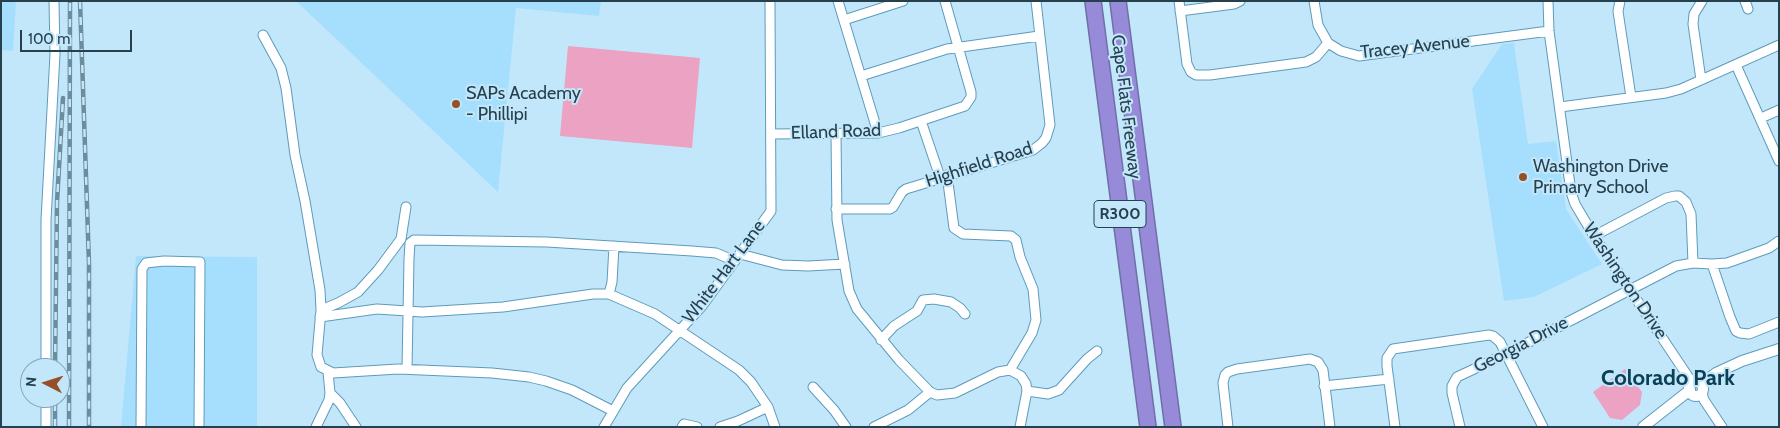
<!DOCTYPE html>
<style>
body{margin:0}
#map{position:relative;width:1780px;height:428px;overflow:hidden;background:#c2e7fb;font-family:Cabin,sans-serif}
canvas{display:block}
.frame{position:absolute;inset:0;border:2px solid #26404d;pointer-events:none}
.north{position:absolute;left:20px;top:358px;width:50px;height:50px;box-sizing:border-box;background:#c2e7fb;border:1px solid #84a4b5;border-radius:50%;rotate:275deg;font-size:14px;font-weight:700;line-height:20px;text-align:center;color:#26404d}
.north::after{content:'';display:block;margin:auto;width:18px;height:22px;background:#955125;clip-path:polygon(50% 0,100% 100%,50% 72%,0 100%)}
.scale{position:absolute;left:20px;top:30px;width:112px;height:22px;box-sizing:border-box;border:2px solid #26404d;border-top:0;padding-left:6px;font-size:15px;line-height:18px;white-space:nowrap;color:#26404d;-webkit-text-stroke:4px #c2e7fb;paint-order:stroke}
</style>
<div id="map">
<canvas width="1780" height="428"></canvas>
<div class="frame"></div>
<div class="north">N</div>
<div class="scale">100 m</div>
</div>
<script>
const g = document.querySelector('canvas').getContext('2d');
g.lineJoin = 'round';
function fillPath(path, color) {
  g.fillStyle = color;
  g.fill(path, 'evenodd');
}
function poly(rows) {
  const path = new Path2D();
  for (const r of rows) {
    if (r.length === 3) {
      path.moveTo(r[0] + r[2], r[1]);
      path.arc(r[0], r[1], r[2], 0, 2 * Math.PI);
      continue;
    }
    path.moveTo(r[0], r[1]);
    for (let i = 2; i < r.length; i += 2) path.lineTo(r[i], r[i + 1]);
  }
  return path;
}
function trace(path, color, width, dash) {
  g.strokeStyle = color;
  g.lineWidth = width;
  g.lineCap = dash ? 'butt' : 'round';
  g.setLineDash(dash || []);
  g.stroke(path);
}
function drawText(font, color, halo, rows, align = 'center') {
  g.font = font + ' Cabin,sans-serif';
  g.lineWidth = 4;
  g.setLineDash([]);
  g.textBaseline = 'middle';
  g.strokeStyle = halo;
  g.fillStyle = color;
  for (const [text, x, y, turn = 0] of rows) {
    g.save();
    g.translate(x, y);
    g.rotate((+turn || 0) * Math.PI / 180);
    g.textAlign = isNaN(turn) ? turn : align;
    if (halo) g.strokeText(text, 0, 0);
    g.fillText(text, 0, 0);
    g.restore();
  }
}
fillPath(poly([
 [1,1,16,1,13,51,1,50],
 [296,1,601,1,599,16,516,8,498,192],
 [1514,43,1528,144,1556,141,1566,209,1602,264,1534,297,1504,301,1472,89,1502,44],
 [136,256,257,257,257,427,121,427]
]), '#a6dffd');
fillPath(poly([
 [568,46,700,58,692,148,560,136],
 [1625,369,1642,392,1640,405,1622,420,1610,418,1593,392]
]), '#eba2c3');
const minor = poly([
 [838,1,878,133],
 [1179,1,1187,64,1191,72,1196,75,1210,75,1306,62,1316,57,1328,43],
 [1314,1,1318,25,1328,43,1341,51,1359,56,1549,31],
 [1548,1,1549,31,1571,192,1575,204,1594,236,1689,378,1695,382],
 [1620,1,1618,11,1619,18,1631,97],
 [1745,1,1748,9],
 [1180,11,1234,4,1240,1],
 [844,20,903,1],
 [263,35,281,68,286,88,295,155,305,201,320,290,321,310,317,355,321,367,333,373,398,369,492,373,529,377,546,381,572,390,613,411],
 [1736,65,1779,161],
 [861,76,947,49,1039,36],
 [1701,80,1693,24,1694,14,1702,1],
 [1560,107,1666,93,1681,89,1779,45],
 [1761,118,1779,110],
 [921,121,940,177],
 [772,134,878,133,899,128,965,106,971,97,971,92,945,1],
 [836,134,837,220,849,291,857,309,899,360,930,392,937,395,955,393,998,372,1010,370,1021,376,1026,384,1027,391,1020,427],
 [947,175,954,228,963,234,1011,236,1016,240,1020,257,1033,289,1036,320,1032,333,1010,370],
 [836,209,890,209,893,207,902,192,906,189,1033,150,1042,143,1046,138,1050,125,1036,1],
 [1594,236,1666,198,1675,196,1679,196,1686,202,1691,214,1693,263],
 [740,254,782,265,808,266,845,264],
 [1712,264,1730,317,1736,331,1740,333,1749,334,1779,322],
 [609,294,612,282,614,246],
 [321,310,338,303,358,292,378,270,401,239,406,207],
 [320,317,377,309,422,312,503,307,593,294,609,294,655,314,739,370,751,382,768,407,775,427],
 [881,340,894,326,917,311,923,300,934,299,951,302,960,308,965,314],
 [46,368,46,220,55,54,54,1],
 [407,369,409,259,410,243,414,240,547,242,692,251,716,253,735,261],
 [1324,386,1389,379],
 [813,387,834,410,846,427],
 [1027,391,1048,394,1059,390,1087,359,1097,351],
 [330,393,340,403,356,427],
 [1702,393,1704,400,1722,427],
 [46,398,46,427],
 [141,427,142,269,146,263,164,261,200,262,199,427],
 [316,427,329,400,330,393,328,372],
 [604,427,627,388,702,306,771,211,770,1],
 [682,427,684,424,697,427],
 [720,427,738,421,768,407],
 [874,427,908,410,930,392],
 [1228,427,1223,383,1225,375,1228,372,1237,369,1310,359,1318,362,1323,370,1330,427],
 [1395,427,1387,366,1387,358,1393,349,1489,335,1493,336,1500,342,1543,427],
 [1460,427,1452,393,1452,386,1457,377,1506,354,1676,266,1693,263,1712,264,1727,263,1769,248,1779,241]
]);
const tertiary = poly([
 [1696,389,7],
 [1701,384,1716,373,1742,361,1779,349],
 [1643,427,1690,390]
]);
const motorway = poly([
 [1093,1,1148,427],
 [1118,1,1173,427]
]);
trace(minor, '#5d9bba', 11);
trace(tertiary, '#5d9bba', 12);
trace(motorway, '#6f70a7', 18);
trace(minor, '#fff', 9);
trace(tertiary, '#fff', 10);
trace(motorway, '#978ad8', 15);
const rail = poly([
 [80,1,89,264,89,427],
 [55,368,57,202,63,98],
 [55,427,55,398],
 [69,427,70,1]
]);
trace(rail, '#6d8c9c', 4.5);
trace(rail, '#c2e7fb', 2.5, [8]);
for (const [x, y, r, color] of [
 [456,104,5,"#955125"],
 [1523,177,5,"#955125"]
]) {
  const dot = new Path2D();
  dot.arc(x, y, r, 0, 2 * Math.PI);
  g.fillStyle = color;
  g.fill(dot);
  trace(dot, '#c2e7fb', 2);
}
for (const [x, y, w] of [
 [1120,214,52]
]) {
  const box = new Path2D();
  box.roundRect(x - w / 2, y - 13.5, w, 27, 4);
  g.fillStyle = '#c2e7fb';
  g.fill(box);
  trace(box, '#26404d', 1);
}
drawText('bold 16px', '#26404d', null, [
 ["R300",1120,214]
]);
drawText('18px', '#26404d', '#c2e7fb', [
 ["Tracey Avenue",1415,47,-6],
 ["Cape Flats Freeway",1126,107,83],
 ["Elland Road",836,132,-2],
 ["Highfield Road",979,165,-18],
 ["White Hart Lane",724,272,-53],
 ["Washington Drive",1625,281,56],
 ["Georgia Drive",1521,345,-27]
]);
drawText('18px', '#26404d', '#c2e7fb', [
 ["SAPs Academy",466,94],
 ["- Phillipi",466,115],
 ["Washington Drive",1533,167],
 ["Primary School",1533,188]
], 'left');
drawText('bold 22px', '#0c4055', '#c2e7fb', [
 ["Colorado Park",1668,379]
]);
</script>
